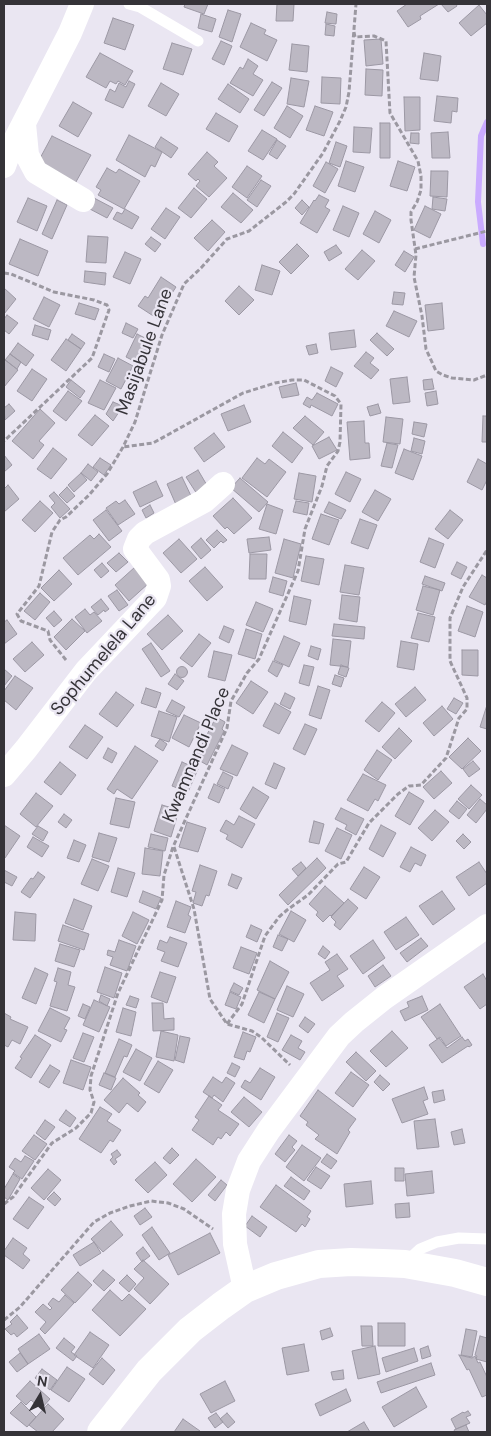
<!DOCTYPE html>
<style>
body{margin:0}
#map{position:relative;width:491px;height:1436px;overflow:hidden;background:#eae6f2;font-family:"DM Sans",sans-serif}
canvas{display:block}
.frame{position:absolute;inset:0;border:5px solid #353338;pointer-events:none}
.north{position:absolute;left:15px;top:1371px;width:50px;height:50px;-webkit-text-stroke:4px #eae6f2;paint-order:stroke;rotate:9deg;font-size:14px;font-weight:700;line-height:20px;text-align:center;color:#353338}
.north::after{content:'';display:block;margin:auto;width:18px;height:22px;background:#353338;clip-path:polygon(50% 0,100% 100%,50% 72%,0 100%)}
</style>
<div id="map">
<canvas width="491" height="1436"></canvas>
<div class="frame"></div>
<div class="north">N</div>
</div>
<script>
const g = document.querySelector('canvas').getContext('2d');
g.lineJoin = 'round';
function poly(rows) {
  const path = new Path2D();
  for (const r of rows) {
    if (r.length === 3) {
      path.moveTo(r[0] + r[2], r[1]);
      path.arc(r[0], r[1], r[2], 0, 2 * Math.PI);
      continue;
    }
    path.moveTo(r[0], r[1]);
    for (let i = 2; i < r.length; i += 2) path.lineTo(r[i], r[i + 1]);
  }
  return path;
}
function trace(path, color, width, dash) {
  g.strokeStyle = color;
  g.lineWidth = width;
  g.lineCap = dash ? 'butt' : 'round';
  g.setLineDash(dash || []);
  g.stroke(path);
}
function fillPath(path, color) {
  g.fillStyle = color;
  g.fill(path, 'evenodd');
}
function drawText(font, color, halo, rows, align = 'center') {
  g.font = font + ' "DM Sans",sans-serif';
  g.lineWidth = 4.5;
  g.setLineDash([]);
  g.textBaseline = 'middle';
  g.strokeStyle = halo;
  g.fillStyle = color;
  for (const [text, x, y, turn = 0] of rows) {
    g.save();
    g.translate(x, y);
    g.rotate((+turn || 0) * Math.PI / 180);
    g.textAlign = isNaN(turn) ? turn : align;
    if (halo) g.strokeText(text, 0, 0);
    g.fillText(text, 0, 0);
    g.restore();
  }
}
trace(poly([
 [483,244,478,202,481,136,487,122]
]), '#caabff', 6);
const building = poly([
 [185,4,208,4,204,14,184,7,185,4],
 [277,4,294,4,293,21,276,21,277,4],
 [407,4,439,4,420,16,421,19,408,27,397,11,407,4],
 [441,4,456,4,457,6,448,12,441,4],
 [479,5,487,15,487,23,471,36,459,23,479,5],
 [228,10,241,14,232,42,219,37,228,10],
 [327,12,337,14,336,24,325,23,327,12],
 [201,14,216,19,212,32,198,28,201,14],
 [113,18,134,25,125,50,104,43,113,18],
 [251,23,266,30,264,34,277,40,267,61,240,47,251,23],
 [326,24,335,26,334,36,325,35,326,24],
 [381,39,383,64,366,66,364,40,381,39],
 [221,41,232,46,224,65,212,59,221,41],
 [172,43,192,49,183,75,163,69,172,43],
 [292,44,309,46,307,72,289,70,292,44],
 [100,53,133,71,125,85,118,81,116,84,110,81,106,88,86,77,100,53],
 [424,53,441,56,438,81,420,79,424,53],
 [248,59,258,66,253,74,263,80,253,96,230,83,240,67,243,69,248,59],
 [366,69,383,70,382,96,365,95,366,69],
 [322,77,341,78,340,104,321,103,322,77],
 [291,78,309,81,304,107,287,104,291,78],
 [129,81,135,84,123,108,105,100,110,89,115,92,119,83,126,87,129,81],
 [272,82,282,88,264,116,254,110,272,82],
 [161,83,179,94,166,116,148,106,161,83],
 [228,84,249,99,240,113,218,99,228,84],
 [437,96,458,98,457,112,452,111,451,123,434,121,437,96],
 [404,97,420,97,420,130,405,131,404,97],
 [73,102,92,113,78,137,59,126,73,102],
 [287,106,303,116,290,138,274,128,287,106],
 [315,106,333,112,324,136,306,130,315,106],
 [216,113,238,126,229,142,206,129,216,113],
 [380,123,390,123,390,158,380,158,380,123],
 [354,127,372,128,370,153,353,152,354,127],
 [262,130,277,139,263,160,248,151,262,130],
 [448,132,450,158,432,158,431,133,448,132],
 [411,133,419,133,419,144,410,143,411,133],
 [129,135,162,152,155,167,151,165,145,177,116,160,129,135],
 [52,136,91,155,72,189,38,162,52,136],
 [161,137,178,148,171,158,155,147,161,137],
 [277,140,286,146,277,159,269,154,277,140],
 [336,142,347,146,340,167,329,163,336,142],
 [207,152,218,162,214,166,227,178,209,197,196,186,200,181,198,179,196,181,188,174,207,152],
 [346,161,364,167,355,192,338,186,346,161],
 [398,161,415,167,407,191,390,186,398,161],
 [326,162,338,169,325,193,313,186,326,162],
 [247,166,262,176,247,198,232,187,247,166],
 [107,168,116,173,119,169,140,181,124,209,98,195,101,190,96,187,107,168],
 [431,171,448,171,447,197,430,196,431,171],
 [261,180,271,186,257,207,247,200,261,180],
 [194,188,207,199,191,218,178,208,194,188],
 [233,193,253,210,241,223,221,207,233,193],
 [319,195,329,200,325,207,330,210,317,233,300,223,314,200,315,201,319,195],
 [433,197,447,199,445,211,432,209,433,197],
 [28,198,47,206,37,231,17,222,28,198],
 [94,198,113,208,107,218,88,208,94,198],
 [57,200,67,205,52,239,42,234,57,200],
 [302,200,309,207,302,215,295,208,302,200],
 [343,206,359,213,349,237,333,230,343,206],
 [425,206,441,214,430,238,414,230,425,206],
 [166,208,180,217,165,239,151,229,166,208],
 [125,209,139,217,132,229,113,219,117,212,122,214,125,209],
 [375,211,391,220,379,243,363,234,375,211],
 [212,220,225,232,208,251,194,238,212,220],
 [88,236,108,237,106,263,86,262,88,236],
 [151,237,161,244,155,252,145,244,151,237],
 [20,239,48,251,38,276,9,264,20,239],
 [297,244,309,256,291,274,279,262,297,244],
 [336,245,342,253,329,261,324,252,336,245],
 [362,250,375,261,358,280,345,269,362,250],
 [404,251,414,257,405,272,395,265,404,251],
 [125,252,141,259,130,284,113,277,125,252],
 [262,265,280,271,272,295,255,290,262,265],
 [85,271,106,273,105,285,84,282,85,271],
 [161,277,176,287,163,307,165,309,158,319,138,306,145,296,148,298,161,277],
 [239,286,254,300,239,315,225,301,239,286],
 [4,288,16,299,4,314,4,288],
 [394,292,405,293,403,305,392,304,394,292],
 [44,297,60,305,49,327,33,319,44,297],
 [79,303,99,309,95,320,75,314,79,303],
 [442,303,444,329,428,331,425,305,442,303],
 [394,311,417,321,409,337,386,326,394,311],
 [7,315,18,323,9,334,4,330,4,319,7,315],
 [126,323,138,329,133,338,122,333,126,323],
 [35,325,51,330,48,340,32,335,35,325],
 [354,330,356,347,331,350,329,333,354,330],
 [377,333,394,349,387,356,370,340,377,333],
 [72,334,85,343,81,349,68,340,72,334],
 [137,334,153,342,142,365,126,357,137,334],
 [66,339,81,349,66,371,51,360,66,339],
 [18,343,34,355,26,366,10,354,18,343],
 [316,344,318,353,309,355,306,346,316,344],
 [366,352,374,358,370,363,379,370,371,379,354,366,366,352],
 [10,354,21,362,17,369,5,360,10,354],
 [104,354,115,359,109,372,98,367,104,354],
 [118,358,133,366,121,389,106,381,118,358],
 [4,359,18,370,4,387,4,359],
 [331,367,343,373,336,387,325,381,331,367],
 [32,369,47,379,32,401,17,391,32,369],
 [407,377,410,402,393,404,390,379,407,377],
 [432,379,434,389,424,390,423,380,432,379],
 [71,380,85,391,80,398,66,387,71,380],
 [100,380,116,388,104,410,88,403,100,380],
 [296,383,299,395,282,398,279,387,296,383],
 [68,391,82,401,66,421,53,411,68,391],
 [436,391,438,404,427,406,425,393,436,391],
 [317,393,338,404,332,416,311,405,310,408,303,404,307,397,312,400,317,393],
 [113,402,123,406,113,421,106,414,113,402],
 [9,404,15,411,5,420,4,408,9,404],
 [378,404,381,413,370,416,367,407,378,404],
 [244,405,251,422,228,431,221,414,244,405],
 [40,409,55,423,39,441,44,445,33,459,12,441,40,409],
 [95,415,109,426,92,446,78,435,95,415],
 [305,416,324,432,313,445,293,428,305,416],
 [483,416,487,416,487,442,482,442,483,416],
 [386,417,403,419,400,444,383,442,386,417],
 [364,421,365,443,369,443,370,458,350,460,347,422,364,421],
 [414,422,427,424,424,437,412,434,414,422],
 [283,432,303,448,292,463,272,446,283,432],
 [214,433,225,447,204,462,194,448,214,433],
 [329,437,337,450,319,459,312,446,329,437],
 [414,438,425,441,422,454,411,451,414,438],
 [387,443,398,445,392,468,381,466,387,443],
 [53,448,67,459,51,479,37,469,53,448],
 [404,449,422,456,413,480,395,473,404,449],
 [4,455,12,465,4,472,4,455],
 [100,458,111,465,104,475,93,467,100,458],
 [257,458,265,464,269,459,286,472,267,497,242,478,257,458],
 [478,459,487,464,487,480,482,490,467,482,478,459],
 [88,464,98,472,91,481,81,473,88,464],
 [198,470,208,487,197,494,186,477,198,470],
 [346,472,361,479,350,502,335,494,346,472],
 [81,473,87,480,74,492,68,485,81,473],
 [299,473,316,476,312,502,294,499,299,473],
 [182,477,193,500,177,507,167,484,182,477],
 [240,478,268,502,259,512,231,488,240,478],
 [156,481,163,496,140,507,133,492,156,481],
 [8,485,19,499,4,512,4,489,8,485],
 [67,487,75,496,67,503,59,495,67,487],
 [375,490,391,499,378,521,362,512,375,490],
 [54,492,70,509,60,518,51,507,55,503,49,496,54,492],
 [233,498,252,518,234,534,227,527,225,529,213,516,233,498],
 [125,500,135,514,118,525,106,508,116,501,119,504,125,500],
 [40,501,53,513,35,532,22,520,40,501],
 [296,501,309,503,307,515,293,512,296,501],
 [329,502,346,510,341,519,324,512,329,502],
 [267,504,283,510,276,534,259,529,267,504],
 [150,505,154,513,146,518,142,510,150,505],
 [106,510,122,531,109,541,93,520,106,510],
 [450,510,463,520,448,539,435,529,450,510],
 [321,514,339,520,329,545,312,539,321,514],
 [360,519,377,525,368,549,351,543,360,519],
 [217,530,227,540,223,543,221,541,214,548,206,540,217,530],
 [99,534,111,547,78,575,63,558,90,535,94,539,99,534],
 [269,537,271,550,249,553,247,539,269,537],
 [201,538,211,550,201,559,191,547,201,538],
 [429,538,444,544,435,568,420,562,429,538],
 [179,539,197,559,181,573,163,553,179,539],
 [284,539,301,544,293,578,275,573,284,539],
 [119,553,128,562,116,572,107,563,119,553],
 [250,554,267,554,266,579,249,579,250,554],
 [306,556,324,559,319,585,301,581,306,556],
 [457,562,467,567,461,579,451,574,457,562],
 [102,563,109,571,101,578,94,570,102,563],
 [345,565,364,568,359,595,340,592,345,565],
 [135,567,149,583,129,601,115,585,135,567],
 [205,567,223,587,207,601,189,581,205,567],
 [59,570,72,584,54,601,41,588,59,570],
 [482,575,487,578,487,601,485,605,469,597,482,575],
 [425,576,445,583,442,591,422,584,425,576],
 [273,577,287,581,283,596,269,592,273,577],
 [423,586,440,590,433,615,416,610,423,586],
 [117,590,128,605,119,611,108,596,117,590],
 [40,593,50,602,35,620,24,611,40,593],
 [342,595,360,597,357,622,339,619,342,595],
 [294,596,311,600,306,625,289,621,294,596],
 [101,599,109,609,105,612,104,610,98,615,91,607,101,599],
 [256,602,273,609,263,632,246,625,256,602],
 [467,606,483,612,475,637,458,631,467,606],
 [85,609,90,615,94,612,102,621,87,633,75,617,85,609],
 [54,611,62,620,54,627,46,618,54,611],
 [418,613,435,617,429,642,411,638,418,613],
 [168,615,183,631,162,650,147,634,168,615],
 [72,619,85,631,66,650,54,637,72,619],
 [7,620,17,634,4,644,4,622,7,620],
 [334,624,365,627,364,639,332,636,334,624],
 [224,626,234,630,229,643,219,638,224,626],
 [246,629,262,634,255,659,238,654,246,629],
 [199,634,211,643,192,667,180,658,199,634],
 [284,636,300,643,289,667,274,660,284,636],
 [333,639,351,641,348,667,330,665,333,639],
 [401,641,418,644,414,670,397,667,401,641],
 [32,642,44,655,25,672,13,659,32,642],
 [151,643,170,671,161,677,142,649,151,643],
 [311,646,321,649,318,660,308,656,311,646],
 [462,650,478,650,478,676,462,675,462,650],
 [214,651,232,655,225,681,208,677,214,651],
 [273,661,283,665,277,677,268,671,273,661],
 [304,665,314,667,309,686,299,683,304,665],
 [341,665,349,668,346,677,338,674,341,665],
 [182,672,5.5],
 [4,669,12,676,4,686,4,669],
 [175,674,184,681,177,690,168,684,175,674],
 [335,675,344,678,341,687,332,684,335,675],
 [15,676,33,688,16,710,4,700,4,691,15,676],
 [251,681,268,692,253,714,236,703,251,681],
 [318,686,330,690,321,719,309,715,318,686],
 [415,687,426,700,406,717,395,704,415,687],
 [146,688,161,693,156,708,141,703,146,688],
 [116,692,134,705,117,727,99,714,116,692],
 [285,693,295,698,290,709,280,704,285,693],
 [454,698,463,703,456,714,447,709,454,698],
 [172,700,185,707,179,717,166,711,172,700],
 [382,702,395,713,379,732,365,721,382,702],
 [275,703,291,712,279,734,263,726,275,703],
 [487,705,487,729,480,727,487,705],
 [442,706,453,719,434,736,423,723,442,706],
 [159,711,177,717,169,742,151,736,159,711],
 [184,715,201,723,189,747,172,738,184,715],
 [216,717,225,722,222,729,224,731,207,765,195,758,216,717],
 [305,724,317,729,305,755,293,749,305,724],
 [85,725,103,737,87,759,69,747,85,725],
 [399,728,412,741,395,759,382,747,399,728],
 [468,738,481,751,462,769,449,757,468,738],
 [160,739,167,744,163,751,155,746,160,739],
 [232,745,248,753,237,776,220,769,232,745],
 [135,746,158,761,132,799,117,789,114,794,107,789,135,746],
 [108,748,117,753,112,763,103,758,108,748],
 [377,750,392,760,378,780,364,770,377,750],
 [473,761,480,769,469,777,463,769,473,761],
 [60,762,76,775,61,795,44,782,60,762],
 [182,762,198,769,188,792,172,786,182,762],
 [274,763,285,768,276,789,265,784,274,763],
 [441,771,452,783,434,799,423,787,441,771],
 [223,772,233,777,228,789,217,784,223,772],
 [363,774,386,785,378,801,375,799,368,811,347,800,363,774],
 [214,784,225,789,219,803,208,798,214,784],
 [471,785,482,795,469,809,458,799,471,785],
 [253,787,269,797,256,819,240,809,253,787],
 [409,792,424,801,410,825,395,816,409,792],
 [36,793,53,806,36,827,20,814,36,793],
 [116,798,135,802,129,828,110,824,116,798],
 [480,799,487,805,487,809,476,823,467,815,480,799],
 [457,801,467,809,459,819,449,811,457,801],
 [162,805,179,810,171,837,154,831,162,805],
 [341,808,364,819,356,835,345,829,347,825,335,819,341,808],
 [435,810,449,822,432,841,418,828,435,810],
 [64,814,72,820,66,828,58,822,64,814],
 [239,816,255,824,242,848,226,839,228,835,220,831,226,820,234,825,239,816],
 [314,821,324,824,319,844,309,842,314,821],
 [187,822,206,828,198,852,179,847,187,822],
 [4,825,20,836,5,858,4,857,4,825],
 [381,825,396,833,383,857,369,849,381,825],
 [38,826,48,832,43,841,32,834,38,826],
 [337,828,352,835,341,859,325,851,337,828],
 [99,833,117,838,109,862,92,857,99,833],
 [151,834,168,838,165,851,148,847,151,834],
 [463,834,471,842,464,849,456,841,463,834],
 [33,837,49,846,42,857,27,847,33,837],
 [74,840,86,845,79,862,67,858,74,840],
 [411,847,426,855,421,866,415,863,410,872,400,867,411,847],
 [145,848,163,851,160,876,142,874,145,848],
 [317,858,326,868,288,905,279,895,317,858],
 [92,859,109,866,98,891,81,884,92,859],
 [301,862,306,868,298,876,292,869,301,862],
 [479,862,487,874,487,883,469,896,456,877,479,862],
 [200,865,217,871,209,896,206,895,202,906,193,903,196,892,192,891,200,865],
 [364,867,380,877,366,899,350,889,364,867],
 [118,868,135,873,127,897,111,892,118,868],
 [4,870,17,877,12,886,4,882,4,870],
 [38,872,45,877,30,898,21,892,31,878,33,879,38,872],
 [232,874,242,878,237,889,228,885,232,874],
 [325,886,344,903,331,916,330,915,323,922,316,915,318,912,309,904,325,886],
 [143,891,161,898,156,909,139,902,143,891],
 [442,891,455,909,433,925,419,906,442,891],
 [74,899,92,906,83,930,65,923,74,899],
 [348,899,358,908,340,930,334,925,336,922,331,917,348,899],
 [176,901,191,907,188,915,191,917,185,933,167,927,176,901],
 [291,911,306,920,294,942,279,934,291,911],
 [15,912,36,914,35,941,13,940,15,912],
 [133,912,149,920,137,944,122,936,133,912],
 [406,917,419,935,396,950,384,932,406,917],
 [63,925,89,934,84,950,58,941,63,925],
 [251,925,262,930,257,942,246,937,251,925],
 [278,935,288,939,282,951,273,947,278,935],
 [170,937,187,943,178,967,161,961,165,952,157,949,160,940,167,943,170,937],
 [421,938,428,946,407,962,400,953,421,938],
 [119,940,136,946,127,971,110,965,113,957,107,955,108,950,115,952,119,940],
 [373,940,385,958,363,974,350,956,373,940],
 [60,944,80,950,74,967,55,961,60,944],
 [323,946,330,952,325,959,318,954,323,946],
 [241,947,257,953,249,974,233,968,241,947],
 [337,954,348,969,337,976,344,986,322,1001,310,983,330,970,325,962,337,954],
 [270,961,289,972,275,999,257,990,270,961],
 [383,965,391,976,375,987,368,976,383,965],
 [105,967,122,973,114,998,97,992,105,967],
 [35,968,48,974,36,1004,22,998,35,968],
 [58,968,71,972,68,985,75,987,67,1011,50,1006,57,982,54,981,58,968],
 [160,972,176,977,167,1003,151,997,160,972],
 [483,974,487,981,487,1004,480,1009,464,987,483,974],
 [234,983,243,988,239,995,230,991,234,983],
 [287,986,304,994,293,1017,277,1010,287,986],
 [230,992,241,997,236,1009,225,1005,230,992],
 [259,992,275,999,264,1023,248,1015,259,992],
 [101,995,110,999,107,1006,99,1001,101,995],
 [130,996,139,999,136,1008,126,1005,130,996],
 [422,996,428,1010,405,1021,400,1011,409,1007,407,1002,422,996],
 [94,1000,110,1007,99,1032,83,1025,94,1000],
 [152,1003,163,1003,164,1019,174,1018,174,1030,153,1031,152,1003],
 [83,1004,90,1007,85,1019,78,1016,83,1004],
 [440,1004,461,1036,446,1046,440,1037,437,1039,421,1017,440,1004],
 [50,1008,70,1018,64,1029,67,1030,61,1042,38,1031,50,1008],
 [123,1008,136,1012,131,1036,116,1032,123,1008],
 [4,1013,11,1017,10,1019,28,1027,20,1044,12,1040,8,1047,4,1045,4,1013],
 [277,1013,289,1018,278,1042,267,1037,277,1013],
 [305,1017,315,1024,308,1033,299,1026,305,1017],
 [161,1031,178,1035,174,1061,156,1057,161,1031],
 [392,1031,408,1048,386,1067,370,1051,392,1031],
 [243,1032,256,1037,250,1052,247,1051,244,1060,234,1057,243,1032],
 [83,1033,94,1037,84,1062,73,1058,83,1033],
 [35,1035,51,1045,31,1078,15,1068,22,1058,20,1057,35,1035],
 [291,1035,302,1041,298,1048,305,1052,300,1060,282,1050,291,1035],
 [180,1036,190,1038,184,1063,175,1060,180,1036],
 [462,1037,465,1041,468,1039,472,1045,469,1047,468,1046,442,1063,429,1045,439,1038,447,1048,462,1037],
 [119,1039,132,1045,127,1057,124,1056,115,1077,105,1073,119,1039],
 [136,1049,152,1058,140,1081,123,1072,136,1049],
 [356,1052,376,1071,366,1081,346,1062,356,1052],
 [71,1060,91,1067,83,1090,63,1083,71,1060],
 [158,1061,173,1070,159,1093,144,1084,158,1061],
 [232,1063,240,1067,235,1077,227,1073,232,1063],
 [50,1065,60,1071,49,1088,39,1082,50,1065],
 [260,1068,275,1077,261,1100,241,1087,245,1080,250,1083,260,1068],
 [351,1072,369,1085,353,1107,335,1093,351,1072],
 [104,1073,116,1078,111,1090,99,1085,104,1073],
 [380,1075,390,1084,383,1091,374,1082,380,1075],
 [213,1077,222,1083,226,1077,235,1083,223,1102,214,1095,212,1098,203,1092,213,1077],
 [123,1078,140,1093,138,1095,146,1102,138,1112,127,1103,119,1113,104,1100,123,1078],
 [424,1087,428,1099,423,1101,428,1114,402,1123,392,1099,424,1087],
 [318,1090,356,1119,348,1130,350,1132,337,1154,315,1139,319,1135,306,1125,308,1122,300,1116,318,1090],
 [443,1090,445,1100,434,1103,432,1092,443,1090],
 [209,1096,222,1105,218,1110,239,1124,230,1136,226,1132,221,1139,218,1137,213,1145,192,1130,199,1120,195,1117,209,1096],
 [244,1097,262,1112,249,1127,231,1112,244,1097],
 [100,1107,112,1114,107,1121,121,1130,113,1142,110,1140,101,1153,79,1139,100,1107],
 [66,1110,76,1118,70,1127,59,1120,66,1110],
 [435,1119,439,1147,417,1149,414,1121,435,1119],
 [45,1120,55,1127,45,1140,36,1133,45,1120],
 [462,1129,465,1143,454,1145,451,1132,462,1129],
 [34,1135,47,1144,35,1160,22,1151,34,1135],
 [289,1135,297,1141,292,1147,295,1150,285,1162,275,1154,289,1135],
 [302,1145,321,1158,304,1181,286,1167,302,1145],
 [172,1148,179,1155,170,1164,163,1158,172,1148],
 [117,1150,121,1155,115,1159,117,1162,114,1165,110,1160,113,1157,111,1154,117,1150],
 [327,1154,337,1161,331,1169,321,1162,327,1154],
 [25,1156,34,1161,22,1179,13,1173,15,1171,9,1167,15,1158,21,1162,25,1156],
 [196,1159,216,1177,192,1202,173,1184,196,1159],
 [155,1162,167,1175,148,1193,135,1180,155,1162],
 [316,1167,330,1176,321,1189,307,1180,316,1167],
 [395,1168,404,1168,404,1181,395,1181,395,1168],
 [48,1169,61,1180,44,1200,31,1188,48,1169],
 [432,1171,434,1193,407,1196,405,1174,432,1171],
 [13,1174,20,1179,8,1200,4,1197,4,1189,13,1174],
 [291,1177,310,1191,304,1200,284,1186,291,1177],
 [221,1180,227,1185,215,1201,208,1195,221,1180],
 [371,1181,373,1204,346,1207,344,1184,371,1181],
 [276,1185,311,1211,307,1217,310,1219,305,1227,302,1224,296,1232,260,1207,276,1185],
 [54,1192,61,1199,55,1206,47,1199,54,1192],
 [29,1197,44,1207,28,1229,13,1219,29,1197],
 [409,1203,410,1217,396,1218,395,1204,409,1203],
 [145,1208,152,1217,140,1225,134,1216,145,1208],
 [252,1216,267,1227,260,1237,245,1226,252,1216],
 [111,1221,123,1235,103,1252,91,1239,111,1221],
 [152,1227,170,1253,159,1260,142,1235,152,1227],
 [210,1233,220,1253,178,1275,168,1255,210,1233],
 [13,1238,27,1248,23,1254,30,1260,23,1269,4,1255,4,1251,13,1238],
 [94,1242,101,1253,80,1266,73,1255,94,1242],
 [143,1247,150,1256,142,1262,136,1253,143,1247],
 [143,1260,169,1284,150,1304,134,1289,144,1278,134,1269,143,1260],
 [103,1270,115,1280,104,1291,93,1281,103,1270],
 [78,1272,92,1285,75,1303,61,1290,78,1272],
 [127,1275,136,1284,129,1292,119,1283,127,1275],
 [110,1290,122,1301,129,1294,146,1309,120,1336,92,1310,110,1290],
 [65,1295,74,1303,45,1334,40,1329,46,1322,35,1312,43,1304,50,1310,52,1308,48,1304,53,1298,59,1302,65,1295],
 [17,1315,28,1328,17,1337,14,1333,11,1335,5,1329,12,1324,10,1322,17,1315],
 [378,1323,405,1323,405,1346,378,1346,378,1323],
 [361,1326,372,1326,373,1346,362,1346,361,1326],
 [330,1328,333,1336,322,1340,320,1331,330,1328],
 [466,1329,477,1331,472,1357,461,1355,466,1329],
 [90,1332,109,1345,93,1368,74,1355,90,1332],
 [39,1334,50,1349,28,1364,18,1349,39,1334],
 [480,1336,487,1338,487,1362,476,1359,477,1356,475,1355,480,1336],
 [64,1338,75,1347,71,1352,77,1356,73,1361,56,1348,64,1338],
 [304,1344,309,1371,287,1375,282,1348,304,1344],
 [375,1346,380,1374,358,1379,352,1351,375,1346],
 [428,1346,431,1356,422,1359,420,1349,428,1346],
 [414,1348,418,1361,386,1372,382,1358,414,1348],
 [20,1353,28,1364,17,1372,9,1362,20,1353],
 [459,1355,472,1358,475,1356,478,1363,480,1362,487,1377,487,1395,482,1397,469,1369,467,1370,459,1355],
 [102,1358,115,1370,103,1385,89,1374,102,1358],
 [431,1363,435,1375,381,1393,377,1382,431,1363],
 [67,1367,85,1379,69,1402,51,1390,67,1367],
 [42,1369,57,1380,50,1390,35,1378,42,1369],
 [343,1370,344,1379,333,1380,331,1372,343,1370],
 [30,1381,50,1399,41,1409,31,1400,26,1405,16,1396,30,1381],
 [225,1381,235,1401,211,1413,200,1394,225,1381],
 [416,1387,427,1407,394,1427,382,1407,416,1387],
 [346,1389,351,1401,320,1416,315,1404,346,1389],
 [21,1402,36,1417,27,1427,10,1413,21,1402],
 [48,1404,64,1419,52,1432,38,1432,29,1425,48,1404],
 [468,1411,471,1415,466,1417,470,1423,456,1429,451,1419,463,1412,464,1413,468,1411],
 [216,1413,223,1422,215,1428,208,1418,216,1413],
 [227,1413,235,1422,228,1428,220,1419,227,1413],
 [183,1419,200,1431,200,1432,174,1432,183,1419],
 [364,1422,370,1432,347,1432,364,1422],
 [466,1425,469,1432,455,1432,454,1430,466,1425]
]);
fillPath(building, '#bcb8c3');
trace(building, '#9c98a4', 1);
trace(poly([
 [354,32,355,37,374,36,386,41,390,113,418,161,421,176,421,190,417,202,411,212,411,220,416,255,414,277,422,316,426,349,436,371,443,375,452,378,474,380,487,375],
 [415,249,487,231],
 [4,273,11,274,54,292,94,300,107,305,109,310,92,358,4,441],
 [66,660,50,640,48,631,21,621,17,614,39,586,52,532,60,520,66,517,89,495,107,474,123,447,135,422,162,335,184,284,201,268,227,239,249,231,286,202,294,194,323,153,340,121,346,107,349,92,356,4],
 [174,847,194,909,210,999,227,1024,252,1031,261,1037,290,1065],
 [227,1024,242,1004,265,936,279,917,287,910,308,895,338,864,346,862,369,823,398,794,409,786,421,785,446,758,459,718,467,709,467,698,450,661,450,618,463,587,487,550],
 [4,1204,13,1197,52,1143,76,1128,91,1113,94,1102,90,1090,91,1076,118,993,162,900,164,875,173,847,227,728,231,701,247,673,259,659,298,571,305,529,322,486,327,466,338,451,340,442,341,404,335,396,304,380,292,380,275,383,243,393,153,443,123,447],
 [4,1320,20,1307,94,1222,110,1213,130,1206,151,1201,168,1203,184,1209,213,1229]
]), '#9b98a1', 3, [5, 2.5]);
trace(poly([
 [129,4,140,7,198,41],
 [406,1262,420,1249,437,1242,459,1238,487,1239]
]), '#fff', 11);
trace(poly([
 [24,124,27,155,36,172,83,200],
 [4,166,9,152,70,33,82,4],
 [4,775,26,749,86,671,155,598,159,586,158,580,135,549,139,539,145,533,204,501,223,484],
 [245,1289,235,1244,234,1214,238,1190,249,1161,269,1130,339,1036,354,1022,384,998,487,926]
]), '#fff', 24);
trace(poly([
 [101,1432,149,1371,190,1330,221,1306,245,1289,276,1276,319,1264,351,1262,383,1263,405,1264,455,1273,487,1282]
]), '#fff', 28);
drawText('18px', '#353338', '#eae6f2', [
 ["Masijabule Lane",145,352,-70],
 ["Sophumelela Lane",104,655,-50],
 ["Kwamnandi Place",197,755,-67]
]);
</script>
